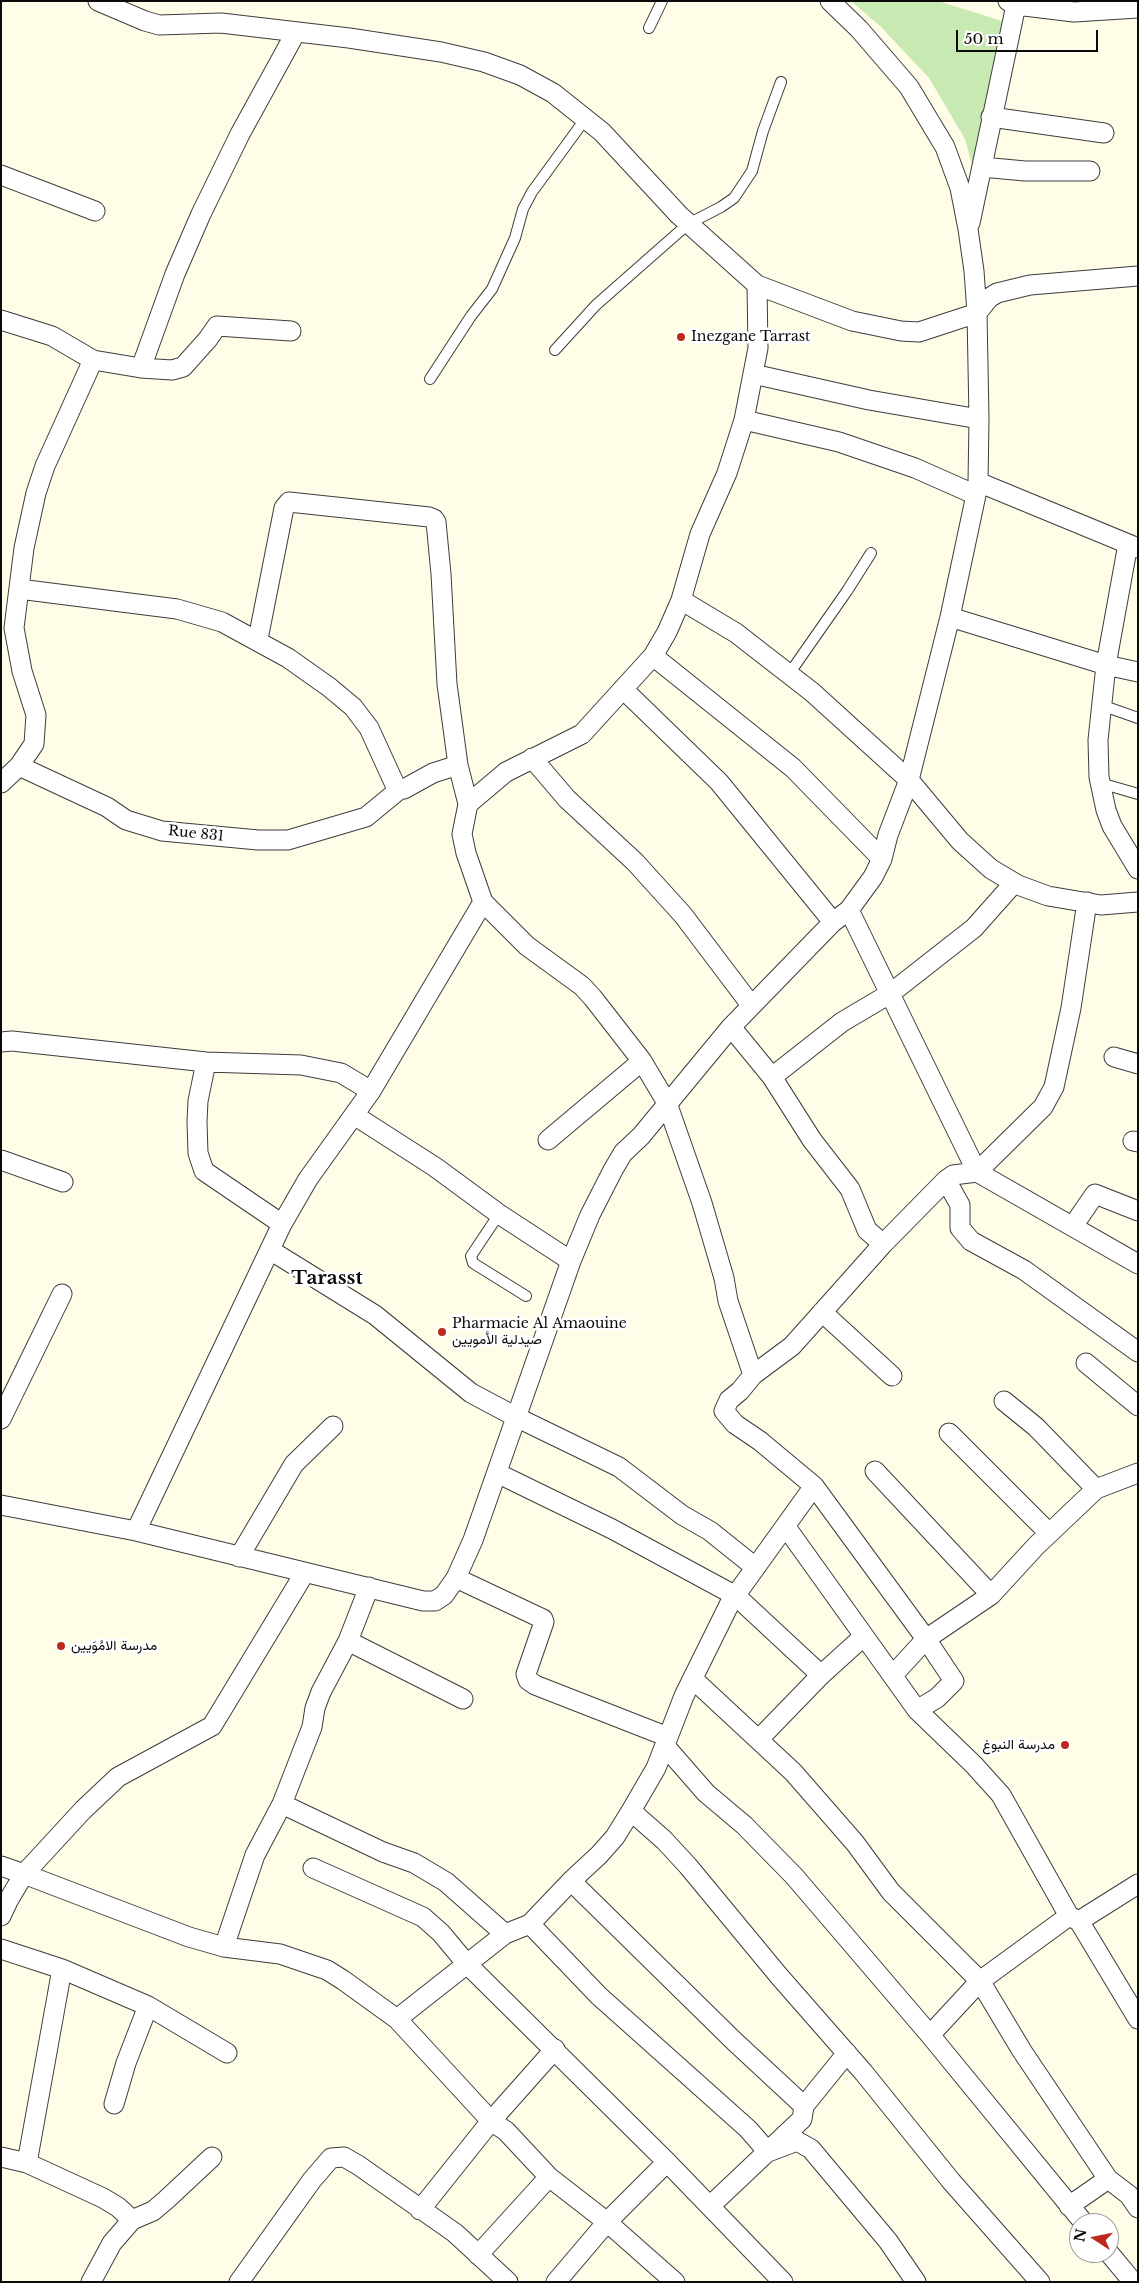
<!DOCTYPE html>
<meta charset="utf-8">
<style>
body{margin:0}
#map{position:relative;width:1139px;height:2283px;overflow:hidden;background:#fffde7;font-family:"Libre Baskerville",serif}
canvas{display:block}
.frame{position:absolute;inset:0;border:2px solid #0a0a0a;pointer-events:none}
.north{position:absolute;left:1069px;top:2213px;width:50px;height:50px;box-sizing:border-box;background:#fff;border:1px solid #9d9d9d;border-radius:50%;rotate:281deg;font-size:14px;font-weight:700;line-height:20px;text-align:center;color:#0a0a0a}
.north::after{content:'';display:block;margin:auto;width:18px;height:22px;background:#bc291f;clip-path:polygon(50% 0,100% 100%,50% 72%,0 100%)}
.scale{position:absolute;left:956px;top:30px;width:142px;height:22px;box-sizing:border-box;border:2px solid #0a0a0a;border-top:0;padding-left:6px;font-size:15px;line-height:18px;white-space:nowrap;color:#0a0a0a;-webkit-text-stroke:4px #fff;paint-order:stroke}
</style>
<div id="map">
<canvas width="1139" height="2283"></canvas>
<div class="frame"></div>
<div class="north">N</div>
<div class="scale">50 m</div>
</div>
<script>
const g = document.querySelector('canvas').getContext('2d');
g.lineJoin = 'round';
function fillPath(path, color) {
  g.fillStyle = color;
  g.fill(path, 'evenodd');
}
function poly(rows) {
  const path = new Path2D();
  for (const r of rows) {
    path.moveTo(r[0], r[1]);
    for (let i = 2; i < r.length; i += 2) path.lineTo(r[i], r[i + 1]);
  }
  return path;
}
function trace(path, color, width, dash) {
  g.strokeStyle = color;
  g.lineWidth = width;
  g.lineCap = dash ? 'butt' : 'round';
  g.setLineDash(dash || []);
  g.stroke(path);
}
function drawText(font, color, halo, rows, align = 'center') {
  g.font = font + ' "Libre Baskerville",Vazirmatn,serif';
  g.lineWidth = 5;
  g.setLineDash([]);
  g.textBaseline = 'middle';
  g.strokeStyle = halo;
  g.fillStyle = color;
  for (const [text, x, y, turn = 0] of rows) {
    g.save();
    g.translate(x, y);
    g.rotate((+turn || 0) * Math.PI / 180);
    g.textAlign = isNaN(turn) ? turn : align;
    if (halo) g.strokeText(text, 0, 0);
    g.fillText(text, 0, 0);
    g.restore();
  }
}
fillPath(poly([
 [851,1,938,1,1002,21,972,165,965,139,929,78,881,27]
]), '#c8e9b1');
const service = poly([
 [649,28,662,1],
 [555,350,596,305,688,224,721,207,734,198,752,171,763,131,781,82],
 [430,379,471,316,492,289,515,238,523,209,532,192,586,118],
 [789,674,847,591,871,553],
 [1101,705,1138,718],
 [1100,783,1138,794],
 [499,1214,471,1256,473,1263,526,1296]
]);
const minor = poly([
 [98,1,145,21,159,25,221,23,349,38,441,52,484,62,520,75,553,93,602,132,679,215,757,285],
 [1008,1,1016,5,1074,12,1138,8],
 [991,117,1104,133],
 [982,167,1025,171,1090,171],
 [1,175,95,211],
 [970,223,1016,5],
 [1,320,52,336,93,360,45,466,36,493,24,548,14,628,22,671,36,715,34,744,19,766],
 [93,360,141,368,175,274,201,214,240,134,296,32],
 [141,368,172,370,183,367,208,339,217,326,291,331],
 [753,374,869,400,979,419],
 [744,420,839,442,915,468,976,495],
 [978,482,1138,548],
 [1128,544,1106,665,1138,672],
 [19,589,177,609,222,622,288,658,329,687,353,707,369,728,396,787,404,789,433,773,458,765,468,804],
 [681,600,736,633,812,692,909,780,960,841,991,869,1018,885,1048,896,1101,905,1138,902],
 [950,617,1106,665,1098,740,1099,777,1106,810,1112,826,1138,869],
 [258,639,284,508,289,502,429,517,434,519,436,522,441,574,447,684,458,765],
 [653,656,793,768,882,859],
 [623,689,719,782,833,922],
 [532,758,567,799,635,862,683,915,751,1005],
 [1,783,19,766,107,807,126,820,162,831,258,840,288,840,366,817,400,789],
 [849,910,977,1172,1138,1264],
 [731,1027,772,1077,812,1140,850,1189,867,1230,883,1244],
 [1,1042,12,1041,206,1062,301,1065,341,1073,371,1091],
 [1114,1057,1138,1064],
 [206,1062,198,1101,197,1122,198,1153,204,1171,282,1224],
 [772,1077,842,1022,891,993,974,928,1014,883],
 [354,1115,435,1167,499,1214,571,1261],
 [548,1140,642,1061],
 [1133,1141,1138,1142],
 [1,1160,63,1182],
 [946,1180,960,1205,960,1228,971,1241,1024,1270,1138,1352],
 [1073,1226,1095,1194,1138,1211],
 [270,1250,375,1315,471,1393,518,1418,619,1467,682,1515,710,1531,755,1567],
 [822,1312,892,1376],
 [1086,1363,1138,1406],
 [753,1375,728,1301,724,1278,702,1203,667,1103,642,1061,593,998,582,986,527,946,483,902,466,853,462,834,468,804,506,772,582,734,653,656,667,632,681,600,700,534,727,473,744,420,758,348,757,285,852,321,901,331,919,332,977,313,989,298,997,293,1030,285,1138,276],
 [1004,1401,1036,1427,1096,1489],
 [1,1419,62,1294],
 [949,1433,1049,1533],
 [875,1471,991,1595],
 [497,1473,612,1529,736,1596,821,1675],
 [814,1486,926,1639,954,1681,937,1698,917,1710],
 [1,1505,136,1531,423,1601,435,1601,444,1595,456,1578,473,1540,571,1261,590,1215,613,1170,623,1153,641,1136,731,1027,833,922,849,910,873,877,882,859,888,835,909,780,950,617,976,495,978,482,979,419,977,313,974,271,968,229,960,188,945,147,909,87,859,29,830,1],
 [786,1527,917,1710,974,1765,1001,1795,1069,1916,1079,1921,1138,2019],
 [136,1531,282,1224,308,1179,371,1091,483,902],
 [239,1557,294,1464,333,1426],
 [304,1574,212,1726,118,1777,83,1810,24,1874,189,1937,224,1947,280,1954,327,1970,343,1980,397,2019,491,2121,506,2131,549,2177,607,2222,675,2282],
 [456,1578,543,1619,544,1622,526,1674,528,1680,535,1685,668,1737],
 [369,1587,348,1641,463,1699],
 [893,1675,926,1639,991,1595,1036,1546,1096,1489,1138,1473],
 [693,1679,793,1772,855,1843,891,1892,980,1981,1022,2051,1108,2179,1129,2195,1138,2208],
 [759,1739,821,1675,864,1636],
 [665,1746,706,1793,744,1825,794,1876,930,2035,1084,2223],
 [282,1804,383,1852,414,1863,446,1882,505,1934],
 [631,1811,664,1840,688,1866,779,1976,864,2073,951,2181,1040,2282],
 [1,1866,24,1874,8,1901,1,1916],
 [313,1868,423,1917,441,1933,466,1963,667,2162,783,2282],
 [571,1881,734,2041,804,2106,802,2119,710,2206],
 [1079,1921,1138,1884],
 [530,1924,599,1996,748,2129,768,2152,797,2141,811,2149,888,2241,916,2282],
 [224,1947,255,1855,282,1804,312,1727,315,1708,321,1692,348,1641],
 [1,1949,62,1969,148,2006,227,2053],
 [62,1969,27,2163,103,2198,118,2207,132,2220,112,2243,91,2282],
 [397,2019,505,1934,530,1924,571,1881,599,1855,615,1837,631,1811,656,1768,684,1696,730,1603,814,1486,760,1441,735,1424,724,1411,729,1400,740,1391,753,1375,792,1346,883,1244,946,1180,953,1175,977,1172,1043,1107,1054,1087,1071,1008,1087,902],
 [930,2035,980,1981,1069,1916],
 [114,2104,126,2063,148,2006],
 [804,2106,847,2053],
 [1,2157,27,2163],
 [1069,2206,1108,2179],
 [420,2210,491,2121,555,2049],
 [132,2220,153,2211,166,2200,212,2157],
 [1109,2253,1133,2282],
 [478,2255,549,2177],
 [239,2282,312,2180,331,2158,344,2157,358,2165,455,2233,508,2282],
 [556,2282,607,2222,667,2162]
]);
trace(service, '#3d3d3d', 12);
trace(minor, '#3d3d3d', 21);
trace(service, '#fff', 10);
trace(minor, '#fff', 19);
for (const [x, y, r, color] of [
 [681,337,5,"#bc291f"],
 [442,1332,5,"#bc291f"],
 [61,1646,5,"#bc291f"],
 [1065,1745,5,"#bc291f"]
]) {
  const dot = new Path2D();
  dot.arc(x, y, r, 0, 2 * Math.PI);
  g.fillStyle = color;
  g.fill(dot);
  trace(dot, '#fff', 2);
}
drawText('14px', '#0a0a0a', '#fff', [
 ["Inezgane Tarrast",691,337],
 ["Pharmacie Al Amaouine",452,1324],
 ["صيدلية الأمويين",452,1340],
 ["مدرسة الامُوَيين",71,1646],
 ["مدرسة النبوغ",1055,1745,"right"]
], 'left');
drawText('14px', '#0a0a0a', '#fff', [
 ["Rue 831",196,834,6]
]);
drawText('bold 19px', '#0a0a0a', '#fff', [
 ["Tarasst",327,1279]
]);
</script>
